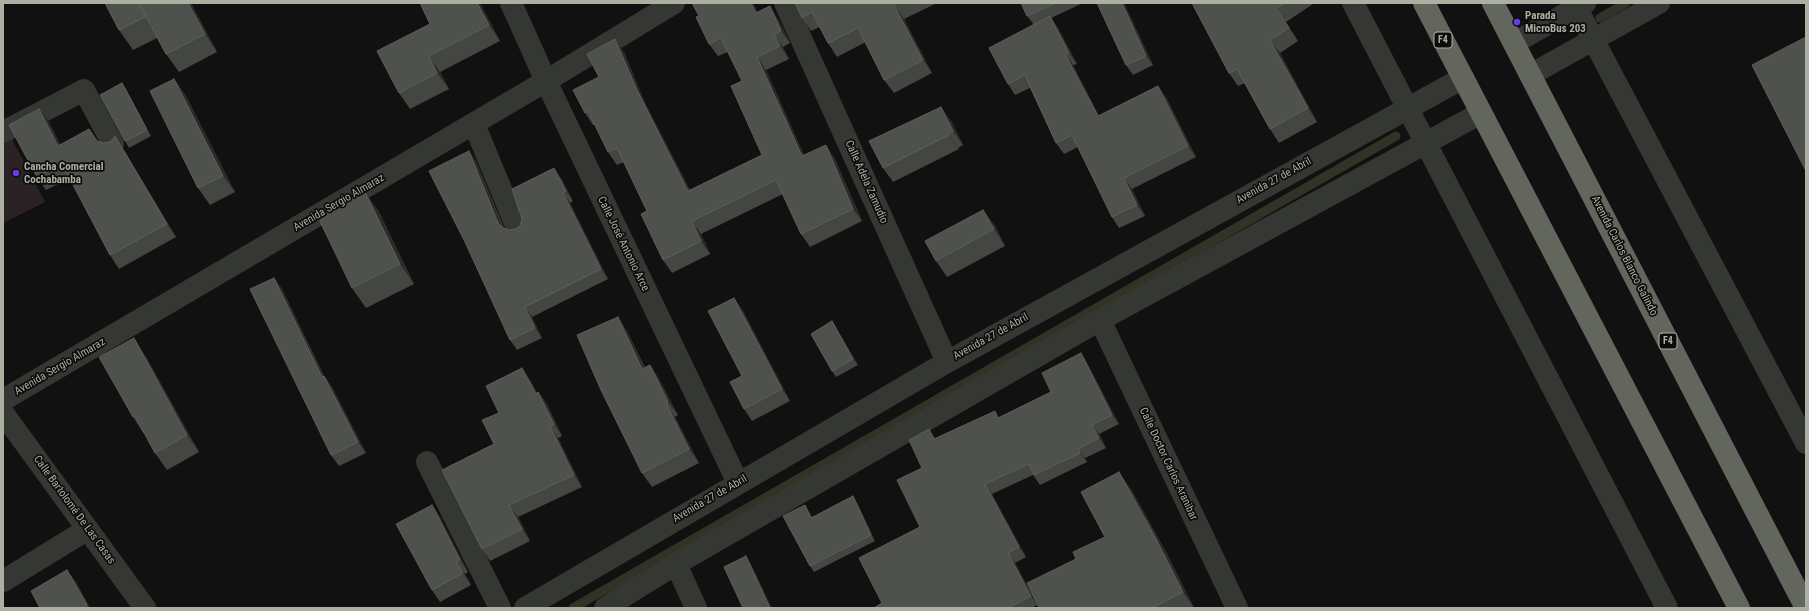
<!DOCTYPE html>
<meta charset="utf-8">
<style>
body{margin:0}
#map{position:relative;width:1809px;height:611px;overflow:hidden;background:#101110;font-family:"Roboto Condensed",sans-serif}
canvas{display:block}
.frame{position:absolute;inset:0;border:4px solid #abb0a2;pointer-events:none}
</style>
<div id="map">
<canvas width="1809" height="611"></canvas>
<div class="frame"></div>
</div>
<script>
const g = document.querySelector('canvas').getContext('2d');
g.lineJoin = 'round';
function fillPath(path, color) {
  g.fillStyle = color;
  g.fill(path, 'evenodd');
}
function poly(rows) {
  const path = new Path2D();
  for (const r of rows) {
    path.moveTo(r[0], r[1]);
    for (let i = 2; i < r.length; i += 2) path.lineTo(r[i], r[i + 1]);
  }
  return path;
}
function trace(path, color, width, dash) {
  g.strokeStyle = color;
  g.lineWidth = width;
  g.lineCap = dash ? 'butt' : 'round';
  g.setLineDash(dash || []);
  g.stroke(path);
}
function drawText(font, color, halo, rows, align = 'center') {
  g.font = font + ' "Roboto Condensed",sans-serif';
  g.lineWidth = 3.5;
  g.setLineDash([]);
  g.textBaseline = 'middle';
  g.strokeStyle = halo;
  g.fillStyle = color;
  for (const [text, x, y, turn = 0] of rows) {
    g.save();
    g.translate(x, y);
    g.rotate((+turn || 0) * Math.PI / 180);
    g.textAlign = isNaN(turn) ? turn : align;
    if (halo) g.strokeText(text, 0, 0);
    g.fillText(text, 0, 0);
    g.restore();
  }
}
fillPath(poly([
 [12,139,45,202,3,223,3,144]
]), '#2a2224');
trace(poly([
 [1600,18,1626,3],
 [573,608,1396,136]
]), '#323327', 9);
trace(poly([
 [511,3,546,81,738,483],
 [785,3,947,362],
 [1353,3,1667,608],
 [1574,3,1806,443],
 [1514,43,1585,3],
 [1530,75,1659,3],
 [474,124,517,228],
 [3,132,84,90,113,144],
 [1100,320,1237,608],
 [3,400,546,81,674,3],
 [3,413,145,608],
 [427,462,500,608],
 [676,564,696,608],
 [3,581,88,529],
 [525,608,947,362,1463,78],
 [605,608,676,564,1100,320,1481,113]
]), '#353733', 22);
trace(poly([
 [1424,3,1739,608],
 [1493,3,1806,608]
]), '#63665d', 22);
fillPath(poly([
 [105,3,191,3,217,52,179,72,166,54,157,38,133,50,119,30],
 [420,3,480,3,500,41,440,72,449,89,410,109,399,93,430,24],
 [795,3,937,3,904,19,932,73,894,93,884,80,866,42,837,57,828,43,820,27,811,31,802,18],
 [1021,3,1083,3,1051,18,1058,28,1077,64,1073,65,1099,116,1166,97,1196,157,1132,189,1145,216,1119,228,1112,217,1078,147,1064,154,1056,143,1030,88,1015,95,1008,84,1034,25,1027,16],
 [1124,3,1153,65,1133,75,1126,65],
 [1192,3,1313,3,1313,4,1286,22,1298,41,1280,53,1317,122,1279,143,1270,129,1245,83,1238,86,1229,73],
 [758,12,778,19,790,43,783,47,789,59,766,70,804,155,834,157,862,221,810,247,801,234,783,194,701,234,710,254,672,273,663,260,647,211,624,162,617,165,608,152,595,125,593,125,585,113,599,77,624,52,645,103,690,190,762,155,742,81,728,52,718,56,709,44],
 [174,79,186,96,235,192,210,205,198,188],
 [122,83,126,89,151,136,129,148,125,141],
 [951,121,963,145,958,148,959,149,893,182,883,168],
 [49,122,60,145,97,141,124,150,176,237,119,269,110,255,70,178,46,190,37,177],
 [476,161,504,228,509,230,515,229,520,226,561,178,573,201,570,203,608,279,532,317,542,338,517,350,510,340],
 [365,192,379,212,414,284,366,308,352,288],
 [983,210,995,226,1005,246,947,277,936,261],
 [274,278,282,289,324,376,332,387,366,453,339,466,331,455],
 [742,309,790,401,752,421,744,409,742,376],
 [836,328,858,365,836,377,832,371],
 [627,331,645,368,650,365,659,379,678,415,675,417,699,463,652,487,642,473],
 [1081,353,1087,363,1119,424,1099,434,1106,448,1085,458,1087,462,1040,485,1033,475,992,494,1026,557,1015,563,1037,605,1032,608,874,608,882,603,920,527,922,468,935,439,1000,417,1051,392],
 [145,355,199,452,167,470,155,453,145,434,144,434,133,417],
 [530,380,537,393,538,392,547,404,562,436,558,438,582,487,518,517,530,541,490,561,482,549,494,444,499,413],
 [1131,489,1166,552,1194,608,1039,608,1076,559,1105,537],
 [857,503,875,541,814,572,810,566,805,505,812,517],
 [432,505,440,517,468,572,465,574,471,585,440,602,432,590],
 [76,582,90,608,40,608]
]), '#434641');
fillPath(poly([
 [188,3,191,3,217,52,205,34],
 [477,3,480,3,500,41,489,25],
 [751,3,753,3,765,25,756,13],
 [1122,3,1124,3,1153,65,1146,56],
 [894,5,904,19,932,73,923,60],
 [770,6,778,19,790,43,781,31],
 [1276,8,1286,22,1298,41,1289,28],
 [1050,16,1058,28,1077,64,1069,53],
 [774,34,783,47,789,59,780,46],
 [615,39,624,52,645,103,697,204,688,191,637,90],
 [1270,40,1280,53,1317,122,1308,108],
 [1065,54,1073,65,1105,128,1098,116],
 [429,56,440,72,449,89,437,73],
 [757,57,766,70,810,169,802,156],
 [174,79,186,96,235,192,223,176],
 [122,83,126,89,151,136,147,130],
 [1158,86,1166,97,1196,157,1188,146],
 [941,107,951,121,963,145,953,131],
 [39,109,49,122,68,159,58,146],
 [948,134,958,148,959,149,949,135],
 [115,136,124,150,176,237,167,224],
 [826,145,834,157,862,221,853,209],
 [469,151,476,161,505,233,498,223],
 [554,168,561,178,573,201,566,191],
 [1124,178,1132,189,1145,216,1137,205],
 [365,192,379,212,414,284,400,264],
 [563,193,570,203,608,279,601,269],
 [983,210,995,226,1005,246,994,229],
 [692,221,701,234,710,254,701,241],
 [274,278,282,289,329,388,322,377],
 [734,298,742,309,790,401,782,389],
 [525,307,532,317,542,338,535,328],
 [618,317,627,331,651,383,642,369],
 [832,321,836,328,858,365,853,359],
 [134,338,145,355,199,452,187,435],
 [1081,353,1087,363,1119,424,1112,415],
 [650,365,659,379,678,415,668,402],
 [522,368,530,380,544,406,536,394],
 [324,376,332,387,366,453,358,442],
 [538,392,547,404,562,436,554,424],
 [666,403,675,417,699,463,689,449],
 [1092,425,1099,434,1106,448,1099,438],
 [550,426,558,438,582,487,574,475],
 [929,429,935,438,940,449,934,439],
 [1078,449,1085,458,1087,462,1080,453],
 [1119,472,1131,489,1166,552,1194,608,1183,592],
 [985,484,992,494,1026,557,1019,547],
 [853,496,857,503,875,541,871,535],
 [432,505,440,517,468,572,460,560],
 [509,505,518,517,530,541,522,529],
 [805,505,809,512,816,524,811,518],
 [1008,553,1015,563,1037,605,1031,596],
 [746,556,752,566,772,608,770,608],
 [456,562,465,574,471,585,463,573],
 [67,570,76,582,90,608,89,608,87,605]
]), '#2a2c29');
const building = poly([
 [105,3,138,3,145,17,119,30,105,3],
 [139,3,188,3,205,34,166,54,139,3],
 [420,3,477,3,489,25,429,56,437,73,399,93,377,51,430,24,420,3],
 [692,3,751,3,756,13,770,6,781,31,774,34,780,46,757,57,802,156,826,145,853,209,801,234,776,180,692,221,701,241,663,260,641,214,647,211,617,148,608,152,588,111,585,113,573,90,599,77,587,54,615,39,637,90,688,191,762,155,731,86,742,81,721,38,709,44,696,17,699,16,692,3],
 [795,3,899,3,894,5,923,60,884,80,858,28,828,43,812,12,802,18,795,3],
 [1021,3,1056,3,1027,16,1021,3],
 [1097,3,1122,3,1146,56,1126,65,1097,3],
 [1192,3,1285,3,1276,8,1289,28,1270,40,1308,108,1270,129,1237,69,1229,73,1192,3],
 [1050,16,1069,53,1065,54,1098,116,1158,86,1188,146,1124,178,1137,205,1112,217,1072,135,1056,143,1025,75,1008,84,989,48,1050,16],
 [1806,37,1806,171,1752,65,1806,37],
 [174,79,223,176,198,188,150,91,174,79],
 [122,83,147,130,125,141,100,95,122,83],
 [941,107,953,131,948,134,949,135,883,168,869,141,941,107],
 [39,109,58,146,89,129,97,141,103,143,110,142,115,136,167,224,110,255,62,164,37,177,9,125,39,109],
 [469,151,498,223,503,228,509,230,515,229,520,226,522,219,512,189,554,168,566,191,563,193,601,269,525,307,535,328,510,340,465,242,429,171,469,151],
 [365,192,400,264,352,288,317,215,365,192],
 [983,210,994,229,936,261,925,241,983,210],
 [274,278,322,377,324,376,358,442,331,455,250,289,274,278],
 [734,298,782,389,744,409,730,382,742,376,708,311,734,298],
 [618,317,642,369,650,365,668,402,666,403,689,449,642,473,601,390,577,335,618,317],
 [832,321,853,359,832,371,811,334,832,321],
 [134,338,187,435,155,453,135,416,133,417,99,357,134,338],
 [1081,353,1112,415,1092,425,1099,438,1078,449,1080,453,1034,475,1029,464,985,484,1019,547,1008,553,1031,596,1008,608,874,608,882,603,859,558,920,527,897,480,922,468,909,440,929,429,934,439,995,411,998,418,1051,392,1042,373,1081,353],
 [522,368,536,394,538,392,554,424,550,426,574,475,509,505,522,529,482,549,442,470,494,444,482,420,499,413,486,386,522,368],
 [1119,472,1154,535,1183,592,1152,608,1150,605,1144,608,1039,608,1027,583,1076,559,1073,552,1105,537,1081,492,1119,472],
 [853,496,871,535,810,566,783,516,805,505,811,518,853,496],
 [432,505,460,560,456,562,463,573,432,590,396,524,432,505],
 [746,556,770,608,743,608,724,567,746,556],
 [67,570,87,605,83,608,40,608,31,591,67,570]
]);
fillPath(building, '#4e514c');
trace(building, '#5d6059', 1);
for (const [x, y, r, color] of [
 [1517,22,4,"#6f39e0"],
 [16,173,4,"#6f39e0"]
]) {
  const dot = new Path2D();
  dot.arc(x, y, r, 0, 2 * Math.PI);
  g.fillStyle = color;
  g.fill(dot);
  trace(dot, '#0b0c0b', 1.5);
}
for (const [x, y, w] of [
 [1443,40,18],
 [1668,341,18]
]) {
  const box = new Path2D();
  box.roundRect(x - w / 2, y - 8, w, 16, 3);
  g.fillStyle = '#0b0c0b';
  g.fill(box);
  trace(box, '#abb0a2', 1);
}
drawText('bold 10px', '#abb0a2', null, [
 ["F4",1443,40],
 ["F4",1668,341]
]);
drawText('bold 11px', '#abb0a2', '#0b0c0b', [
 ["Parada",1525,16],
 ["MicroBus 203",1525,29],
 ["Cancha Comercial",24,167],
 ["Cochabamba",24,180]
], 'left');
drawText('11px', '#abb0a2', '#0b0c0b', [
 ["Avenida 27 de Abril",1274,181,-29],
 ["Calle Adela Zamudio",866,182,66],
 ["Avenida Sergio Almaraz",339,203,-30],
 ["Calle José Antonio Arce",623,244,64],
 ["Avenida Carlos Blanco Galindo",1624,256,63],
 ["Avenida 27 de Abril",991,337,-29],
 ["Avenida Sergio Almaraz",60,367,-30],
 ["Calle Doctor Carlos Aranibar",1168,464,65],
 ["Avenida 27 de Abril",710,499,-30],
 ["Calle Bartolomé De Las Casas",74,510,54]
]);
</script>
